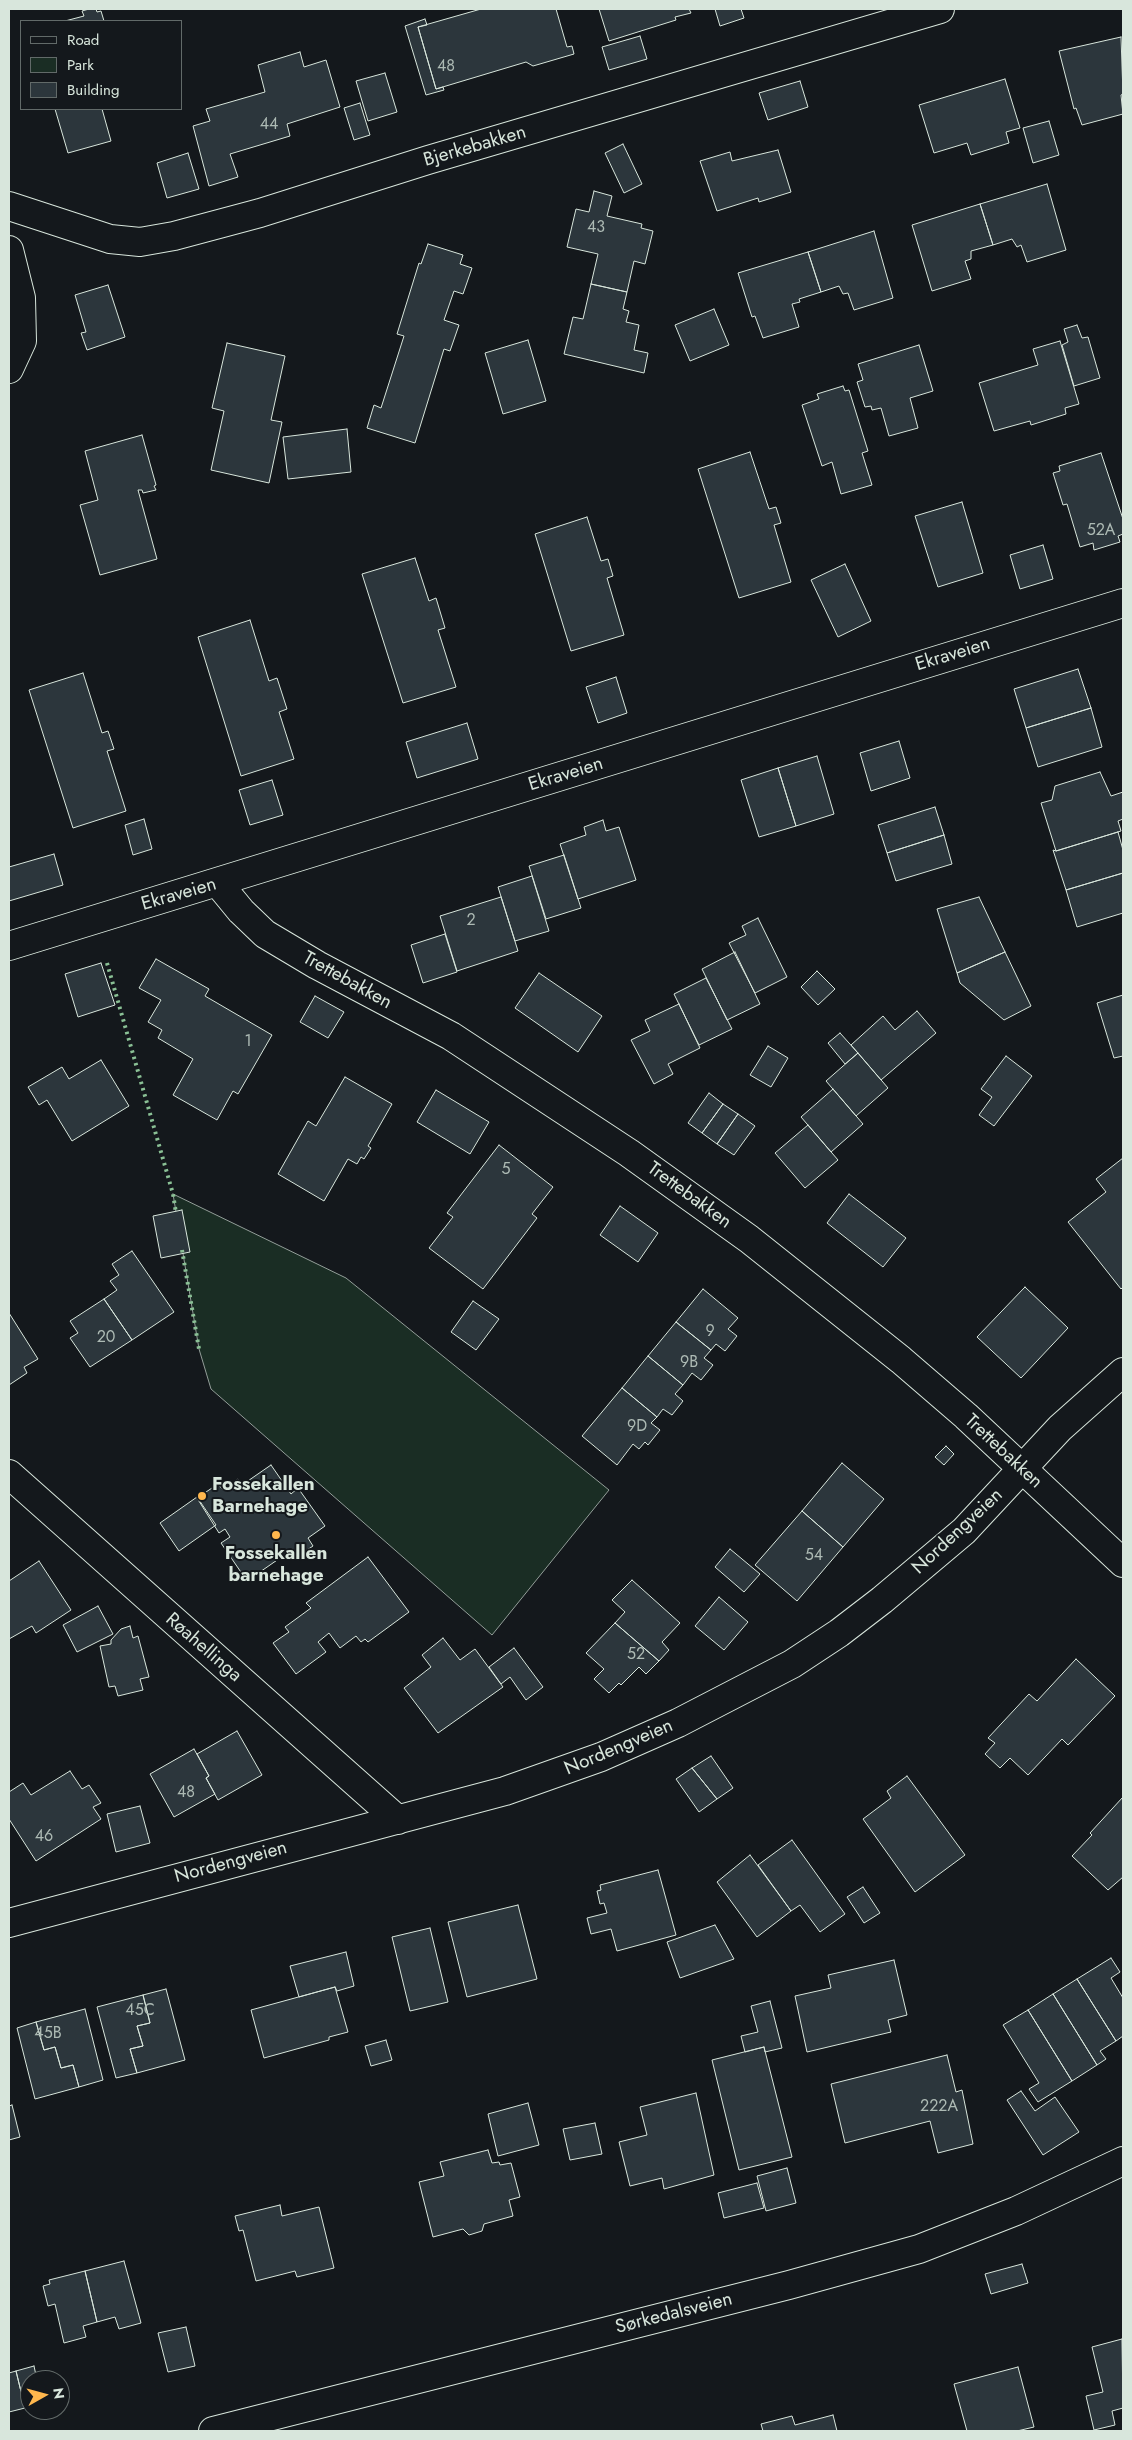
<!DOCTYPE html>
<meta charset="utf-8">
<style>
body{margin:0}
#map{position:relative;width:1132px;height:2440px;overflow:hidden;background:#14181c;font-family:Jost,sans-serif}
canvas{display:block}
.frame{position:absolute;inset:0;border:10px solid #d8e6dc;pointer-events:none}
.legend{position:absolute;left:20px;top:20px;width:162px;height:90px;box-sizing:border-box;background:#14181c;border:1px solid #626a69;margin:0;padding:6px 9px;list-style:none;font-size:15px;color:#d8e6dc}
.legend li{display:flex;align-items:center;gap:10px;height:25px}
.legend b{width:25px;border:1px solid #626a69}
.north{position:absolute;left:20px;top:2370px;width:50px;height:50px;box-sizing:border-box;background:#14181c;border:1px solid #626a69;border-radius:50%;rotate:83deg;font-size:14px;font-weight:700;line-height:20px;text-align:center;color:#d8e6dc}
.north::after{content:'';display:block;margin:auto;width:18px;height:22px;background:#ffb74d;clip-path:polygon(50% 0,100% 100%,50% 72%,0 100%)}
</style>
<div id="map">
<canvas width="1132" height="2440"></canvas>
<div class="frame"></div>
<ul class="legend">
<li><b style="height:6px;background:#14181c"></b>Road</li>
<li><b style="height:14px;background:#1a2d24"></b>Park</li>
<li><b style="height:14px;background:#2c363c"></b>Building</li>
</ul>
<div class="north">N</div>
</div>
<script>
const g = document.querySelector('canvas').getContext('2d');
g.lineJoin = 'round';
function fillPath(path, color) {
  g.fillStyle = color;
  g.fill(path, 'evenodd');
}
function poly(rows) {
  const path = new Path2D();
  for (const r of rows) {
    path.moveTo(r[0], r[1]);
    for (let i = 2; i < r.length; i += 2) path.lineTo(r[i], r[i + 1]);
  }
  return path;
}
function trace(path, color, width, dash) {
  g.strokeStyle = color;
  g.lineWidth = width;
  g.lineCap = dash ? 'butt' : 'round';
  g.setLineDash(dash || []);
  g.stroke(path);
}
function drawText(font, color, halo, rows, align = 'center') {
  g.font = font + ' Jost,sans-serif';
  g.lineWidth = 4;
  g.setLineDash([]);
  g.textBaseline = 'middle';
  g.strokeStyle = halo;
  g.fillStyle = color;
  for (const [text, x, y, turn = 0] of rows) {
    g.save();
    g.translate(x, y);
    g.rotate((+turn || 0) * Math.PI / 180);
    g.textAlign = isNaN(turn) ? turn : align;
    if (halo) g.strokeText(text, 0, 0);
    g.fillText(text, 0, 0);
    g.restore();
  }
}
const green = poly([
 [173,1194,346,1278,609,1490,492,1635,211,1389,199,1349,173,1194]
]);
fillPath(green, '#1a2d24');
trace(green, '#939e99', 1);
const building = poly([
 [89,9,96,9,97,12,101,11,104,21,65,21,84,16,82,11,89,9],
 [481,9,556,9,567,47,572,46,574,54,533,66,526,62,436,89,418,27,481,9],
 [599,9,689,9,691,13,675,17,676,20,609,41,599,9],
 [715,9,741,9,744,18,720,26,715,9],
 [425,19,427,25,418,27,436,89,443,87,444,90,426,95,405,26,425,19],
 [640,36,647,59,609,70,602,47,640,36],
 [1121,37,1123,94,1121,95,1123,114,1082,125,1076,108,1074,109,1059,51,1121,37],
 [300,52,304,67,326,60,340,107,287,124,290,136,230,154,238,177,209,186,193,126,210,121,206,109,265,92,258,65,300,52],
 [385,73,397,112,368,121,356,81,385,73],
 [1005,79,1020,128,1006,132,1009,143,971,155,967,143,934,153,919,105,1005,79],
 [800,81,808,107,768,120,759,93,800,81],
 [360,103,370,135,354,140,344,108,360,103],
 [55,109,102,109,111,141,68,153,55,109],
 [1049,121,1059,155,1033,163,1023,128,1049,121],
 [623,144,642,184,624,193,605,153,623,144],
 [778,150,791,192,759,202,758,198,717,211,700,161,730,152,732,161,778,150],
 [188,153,199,189,167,198,157,163,188,153],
 [1047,184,1066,250,1027,262,1021,245,1017,247,1012,239,993,245,980,204,1047,184],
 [594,191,612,196,607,216,642,224,641,228,653,231,645,264,634,261,627,292,591,284,598,254,567,247,576,209,589,212,594,191],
 [980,204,993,245,971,251,971,259,965,261,971,279,932,291,912,225,980,204],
 [874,231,893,298,854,310,848,293,843,294,839,286,821,292,808,252,874,231],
 [428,244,463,255,460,264,472,268,463,294,454,291,444,320,459,325,450,351,444,349,415,443,367,428,374,405,381,408,404,336,397,334,419,263,421,264,428,244],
 [808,252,821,292,799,299,800,302,792,304,799,327,763,338,755,316,752,317,738,273,808,252],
 [591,284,627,292,623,309,629,311,626,322,639,325,634,350,648,353,644,373,564,354,573,317,583,319,591,284],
 [108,285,125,337,87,350,81,333,86,332,75,295,108,285],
 [714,309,729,345,690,361,675,325,714,309],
 [1077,325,1082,338,1088,337,1100,378,1074,386,1062,345,1068,342,1064,329,1077,325],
 [528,340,546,401,503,414,485,353,528,340],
 [1060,341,1079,404,1065,408,1066,414,1031,425,1030,421,994,431,979,383,1038,365,1033,349,1060,341],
 [227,343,285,356,271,420,282,422,269,483,211,470,224,411,212,408,227,343],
 [919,345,933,391,910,398,918,428,889,436,881,408,872,410,871,406,865,407,857,382,863,380,858,364,919,345],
 [843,386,845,391,849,390,868,451,862,453,872,485,841,494,832,462,822,466,802,405,819,399,817,394,843,386],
 [347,429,351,472,288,479,283,437,347,429],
 [142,435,156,485,154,486,156,490,143,493,142,490,138,490,157,559,100,575,80,505,98,500,85,451,142,435],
 [750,452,769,509,776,507,781,523,774,525,791,582,739,598,698,469,750,452],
 [1101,453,1123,519,1123,534,1118,536,1120,542,1094,550,1093,543,1080,547,1067,504,1063,505,1053,473,1060,471,1059,466,1101,453],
 [962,502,983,573,938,587,915,516,962,502],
 [587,517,601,561,608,559,613,576,607,578,624,635,571,651,535,534,587,517],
 [1043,545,1053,579,1020,589,1010,555,1043,545],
 [415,558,429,601,436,598,445,628,438,630,456,687,403,703,362,574,415,558],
 [845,564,871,621,838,637,811,580,845,564],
 [250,620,269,681,277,678,287,709,279,712,294,759,241,776,198,637,250,620],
 [1078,669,1091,708,1026,728,1014,689,1078,669],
 [83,673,102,733,108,731,114,749,107,751,126,811,73,828,29,690,83,673],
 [616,677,627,713,598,723,586,687,616,677],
 [1091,708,1102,747,1038,767,1026,728,1091,708],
 [467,723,478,759,417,778,406,742,467,723],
 [899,741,910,778,871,791,860,753,899,741],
 [817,756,834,814,796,826,778,768,817,756],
 [778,768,796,826,759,837,741,780,778,768],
 [1100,772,1111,796,1123,792,1123,819,1118,821,1121,831,1056,851,1041,803,1052,800,1055,786,1100,772],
 [272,780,283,815,250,825,239,790,272,780],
 [935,807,944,835,887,853,878,825,935,807],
 [144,819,152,849,133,855,125,825,144,819],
 [603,820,606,831,619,827,636,880,578,899,560,844,586,835,584,827,603,820],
 [1118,832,1123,850,1123,873,1066,890,1053,850,1056,851,1118,832],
 [944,835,952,864,896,881,887,853,944,835],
 [54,854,63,885,9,901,9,867,54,854],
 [564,855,581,908,546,919,529,866,564,855],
 [1123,873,1123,913,1077,927,1066,890,1123,873],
 [532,876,549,931,515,941,498,887,532,876],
 [501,897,518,951,457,971,440,916,501,897],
 [979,897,1005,952,957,973,937,909,979,897],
 [758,918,787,977,755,993,729,943,746,935,742,926,758,918],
 [445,934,457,972,423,983,411,945,445,934],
 [735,952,760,1004,727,1020,702,969,735,952],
 [1005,952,1031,1006,1004,1020,960,983,957,973,1005,952],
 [156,959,209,989,205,996,272,1035,238,1094,233,1091,217,1120,173,1095,193,1059,158,1038,162,1030,148,1022,161,1000,139,988,156,959],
 [101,963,115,1005,78,1017,65,974,101,963],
 [817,971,835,989,818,1005,801,987,817,971],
 [539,973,602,1016,578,1052,515,1008,539,973],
 [706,978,732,1029,699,1045,674,994,706,978],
 [1123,995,1123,1056,1114,1058,1097,1003,1123,995],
 [315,996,344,1012,328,1038,300,1022,315,996],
 [679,1004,700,1048,668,1064,673,1074,654,1084,631,1040,650,1031,645,1020,679,1004],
 [917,1011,936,1033,881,1080,851,1045,883,1016,895,1030,917,1011],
 [840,1033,858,1053,845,1064,828,1043,840,1033],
 [768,1046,788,1058,771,1087,750,1075,768,1046],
 [858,1053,888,1088,856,1116,826,1081,858,1053],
 [1006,1056,1032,1076,994,1126,979,1115,992,1097,981,1089,1006,1056],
 [101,1060,129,1106,72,1141,47,1100,39,1105,28,1087,62,1067,69,1079,101,1060],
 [345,1077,392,1104,368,1146,371,1148,364,1159,361,1157,357,1164,348,1159,324,1201,278,1174,308,1121,316,1126,345,1077],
 [833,1089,863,1124,831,1152,801,1117,833,1089],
 [436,1090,489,1122,470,1154,417,1122,436,1090],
 [709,1093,723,1104,702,1133,688,1123,709,1093],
 [723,1104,738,1114,717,1144,702,1133,723,1104],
 [738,1114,755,1126,734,1155,717,1144,738,1114],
 [808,1125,838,1160,805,1188,775,1153,808,1125],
 [499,1145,553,1187,532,1214,537,1218,483,1289,429,1248,453,1217,447,1213,499,1145],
 [1123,1158,1123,1287,1121,1289,1068,1222,1106,1192,1096,1179,1123,1158],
 [849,1194,906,1238,883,1267,827,1223,849,1194],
 [620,1206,658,1233,638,1262,600,1235,620,1206],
 [182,1210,190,1252,161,1258,153,1216,182,1210],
 [132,1251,174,1312,132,1340,104,1299,117,1290,110,1281,119,1275,112,1264,132,1251],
 [1025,1287,1068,1328,1021,1378,977,1337,1025,1287],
 [703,1289,738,1318,728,1329,737,1336,725,1351,716,1344,711,1350,676,1322,703,1289],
 [104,1299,132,1340,90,1367,70,1338,78,1333,70,1321,104,1299],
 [473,1301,499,1319,476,1350,451,1332,473,1301],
 [9,1313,38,1359,24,1367,27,1373,9,1385,9,1313],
 [676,1322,711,1350,704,1358,713,1365,701,1380,692,1373,683,1385,648,1356,676,1322],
 [648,1356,683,1385,675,1394,683,1401,672,1415,663,1409,657,1417,622,1388,648,1356],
 [622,1388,657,1417,651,1423,660,1430,648,1445,645,1442,639,1449,633,1444,617,1465,582,1436,622,1388],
 [946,1446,954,1454,944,1465,935,1457,946,1446],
 [842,1463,884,1499,843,1547,802,1511,842,1463],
 [271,1465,291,1494,298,1488,325,1526,308,1538,313,1546,298,1556,293,1549,247,1581,221,1543,230,1537,225,1529,219,1533,197,1498,218,1484,223,1490,238,1479,242,1485,271,1465],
 [197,1497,216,1525,179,1551,160,1523,197,1497],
 [802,1511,843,1547,797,1601,755,1565,802,1511],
 [730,1549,760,1574,744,1592,715,1567,730,1549],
 [368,1557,409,1612,368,1642,365,1639,361,1642,356,1636,340,1648,329,1633,318,1642,326,1652,296,1674,273,1643,289,1632,285,1627,311,1608,306,1603,368,1557],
 [39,1561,71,1610,36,1633,32,1626,9,1639,9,1581,39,1561],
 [632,1580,680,1623,662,1642,669,1650,659,1661,615,1623,625,1612,612,1600,632,1580],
 [719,1597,748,1622,724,1650,695,1626,719,1597],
 [98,1606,113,1634,77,1652,63,1625,98,1606],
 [615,1623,659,1661,646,1674,639,1667,621,1685,619,1683,609,1693,594,1679,604,1669,586,1653,615,1623],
 [130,1626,133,1638,138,1636,149,1677,140,1679,143,1690,118,1696,115,1686,109,1687,100,1646,111,1644,111,1640,121,1629,130,1626],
 [443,1638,460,1660,475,1649,503,1687,438,1733,404,1688,431,1667,422,1655,443,1638],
 [514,1648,543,1687,526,1700,510,1677,501,1684,489,1667,514,1648],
 [1076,1659,1115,1696,1068,1745,1062,1739,1028,1775,1010,1758,1000,1768,985,1754,995,1743,988,1738,1029,1694,1037,1701,1076,1659],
 [237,1731,262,1775,218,1800,206,1778,209,1776,197,1754,237,1731],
 [194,1749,209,1776,206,1778,215,1794,174,1817,150,1774,194,1749],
 [711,1756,733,1788,717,1799,692,1768,711,1756],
 [692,1768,717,1799,699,1812,676,1779,692,1768],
 [70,1771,82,1789,89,1785,101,1803,93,1807,101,1819,36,1861,9,1819,9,1792,23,1783,31,1795,70,1771],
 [907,1776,965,1855,915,1892,863,1819,891,1798,887,1791,907,1776],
 [1123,1797,1123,1877,1108,1890,1072,1856,1092,1835,1090,1833,1123,1797],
 [140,1806,150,1843,116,1852,107,1814,140,1806],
 [792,1840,845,1914,820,1932,800,1905,791,1911,758,1865,792,1840],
 [750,1855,791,1911,757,1937,717,1882,750,1855],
 [658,1870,676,1935,617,1951,611,1929,591,1934,587,1918,607,1913,604,1903,600,1904,597,1891,601,1890,600,1885,658,1870],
 [863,1887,880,1913,864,1923,847,1897,863,1887],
 [518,1905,537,1979,467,1997,448,1922,518,1905],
 [715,1925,734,1959,680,1978,667,1942,715,1925],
 [430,1928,448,2002,410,2011,392,1937,430,1928],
 [346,1952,354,1986,337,1991,335,1987,299,1997,290,1966,346,1952],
 [1111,1958,1120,1972,1111,1978,1123,1998,1123,2036,1116,2041,1077,1979,1111,1958],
 [894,1960,907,2015,888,2020,891,2032,807,2052,795,1996,831,1988,828,1975,894,1960],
 [1077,1979,1116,2041,1100,2051,1106,2059,1097,2065,1053,1994,1077,1979],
 [335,1987,348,2032,329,2037,329,2040,264,2058,251,2010,335,1987],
 [166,1989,185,2060,137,2073,130,2049,143,2046,137,2026,150,2023,143,1995,166,1989],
 [1053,1994,1097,2065,1072,2081,1028,2010,1053,1994],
 [143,1995,150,2023,137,2026,143,2046,130,2049,137,2073,116,2078,97,2007,143,1995],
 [770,2001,782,2048,765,2052,764,2047,745,2052,741,2036,758,2032,751,2006,770,2001],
 [85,2009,103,2080,79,2087,73,2065,61,2068,55,2047,44,2050,36,2022,85,2009],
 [1028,2010,1072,2081,1038,2102,1029,2089,1039,2083,1003,2025,1028,2010],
 [36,2022,44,2050,55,2047,61,2068,73,2065,79,2087,35,2099,17,2028,36,2022],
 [386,2040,392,2060,371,2066,365,2046,386,2040],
 [764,2047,792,2157,739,2170,712,2060,764,2047],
 [947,2055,956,2092,962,2090,973,2144,938,2153,930,2121,845,2143,831,2084,947,2055],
 [1021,2091,1035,2111,1055,2097,1079,2132,1043,2155,1007,2100,1021,2091],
 [696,2093,714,2175,664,2189,662,2178,630,2186,619,2142,647,2135,640,2107,696,2093],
 [528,2103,539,2145,498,2156,488,2114,528,2103],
 [12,2105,20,2137,9,2140,9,2106,12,2105],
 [595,2123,602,2154,570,2160,563,2129,595,2123],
 [488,2150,492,2163,499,2162,500,2165,511,2163,520,2197,509,2200,513,2216,484,2224,482,2231,469,2235,463,2229,433,2237,419,2182,444,2176,440,2162,488,2150],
 [787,2168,796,2203,766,2211,757,2176,787,2168],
 [757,2183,764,2208,724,2218,718,2193,757,2183],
 [280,2205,282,2216,319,2207,334,2268,297,2277,295,2271,256,2281,243,2230,239,2231,235,2216,280,2205],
 [124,2261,141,2323,119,2329,115,2317,97,2322,85,2271,124,2261],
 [1022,2264,1028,2283,991,2294,985,2274,1022,2264],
 [85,2271,97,2322,83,2326,86,2337,64,2343,55,2304,48,2306,43,2286,50,2284,49,2280,85,2271],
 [186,2327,195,2366,168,2372,158,2333,186,2327],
 [1122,2339,1123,2408,1112,2411,1115,2425,1094,2430,1086,2396,1103,2392,1092,2347,1122,2339],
 [34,2366,37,2380,30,2380,30,2406,25,2408,16,2371,34,2366],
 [1018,2367,1034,2427,1017,2431,967,2431,954,2384,1018,2367],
 [16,2371,25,2408,9,2412,9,2373,16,2371],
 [833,2415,837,2431,763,2431,761,2424,792,2416,795,2425,833,2415]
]);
fillPath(building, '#2c363c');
trace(building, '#d8e6dc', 1);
const minor = poly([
 [9,206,110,239,140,242,174,236,260,213,428,160,940,9],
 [9,250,21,298,22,341,9,369],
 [218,883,241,911,265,934,317,965,451,1036,629,1153,749,1239,901,1360,966,1416,1123,1563],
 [9,946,1123,603],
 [9,1474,398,1820],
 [9,1923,505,1791,601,1757,678,1723,792,1664,839,1633,882,1600,964,1531,1060,1428,1123,1372]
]);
const secondary = poly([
 [213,2431,789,2285,919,2249,1016,2211,1123,2161]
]);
trace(minor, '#d8e6dc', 30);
trace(secondary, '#d8e6dc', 30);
trace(minor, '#14181c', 28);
trace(secondary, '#14181c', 28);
trace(poly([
 [107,963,173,1194,176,1213],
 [182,1250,199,1349]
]), '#8ac095', 4, [2.5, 4]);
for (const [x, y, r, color] of [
 [202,1496,5,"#ffb74d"],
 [276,1535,5,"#ffb74d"]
]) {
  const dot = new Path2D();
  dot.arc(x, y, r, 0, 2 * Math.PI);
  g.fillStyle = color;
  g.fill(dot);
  trace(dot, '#14181c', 2);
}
drawText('16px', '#adbab4', null, [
 ["48",446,67],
 ["44",269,125],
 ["43",596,228],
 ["52A",1101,531],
 ["2",471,921],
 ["1",248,1042],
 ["5",506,1170],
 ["9",710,1332],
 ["20",106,1338],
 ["9B",689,1363],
 ["9D",637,1427],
 ["54",814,1556],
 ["52",636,1655],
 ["48",186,1793],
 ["46",44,1837],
 ["45C",140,2011],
 ["45B",48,2034],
 ["222A",939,2107]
]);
drawText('19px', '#d8e6dc', '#14181c', [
 ["Bjerkebakken",475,147,-16],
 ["Ekraveien",953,655,-17],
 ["Ekraveien",566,775,-17],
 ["Ekraveien",179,895,-16],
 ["Trettebakken",347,981,29],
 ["Trettebakken",689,1196,36],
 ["Trettebakken",1003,1452,43],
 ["Nordengveien",958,1532,-43],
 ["Røahellinga",203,1648,41],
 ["Nordengveien",619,1748,-23],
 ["Nordengveien",231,1863,-15],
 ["Sørkedalsveien",674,2314,-14]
]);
drawText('bold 19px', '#d8e6dc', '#14181c', [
 ["Fossekallen",212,1485],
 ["Barnehage",212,1507],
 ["Fossekallen",276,1554,"center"],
 ["barnehage",276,1576,"center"]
], 'left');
</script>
